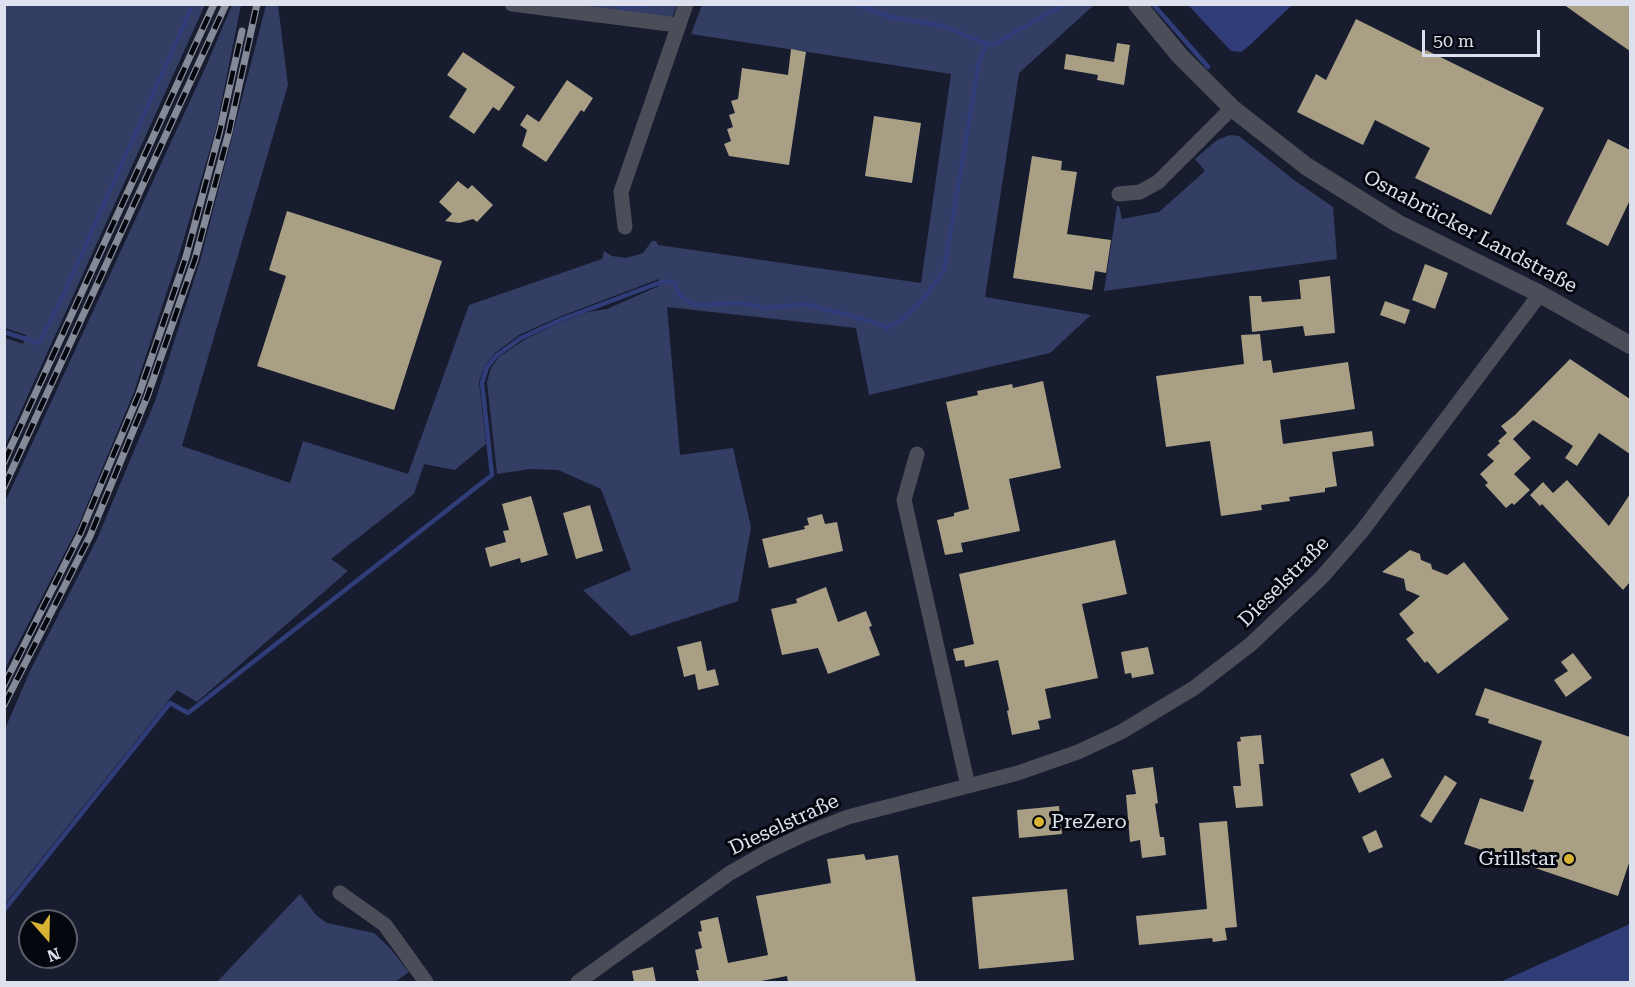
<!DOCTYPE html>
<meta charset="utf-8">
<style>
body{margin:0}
#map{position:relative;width:1635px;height:987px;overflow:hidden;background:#171c2f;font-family:"Roboto Serif",serif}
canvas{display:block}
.frame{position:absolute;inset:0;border:6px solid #dde1ee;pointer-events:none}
.north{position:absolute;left:18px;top:909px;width:60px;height:60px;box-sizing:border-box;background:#05070f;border:2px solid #5b5e68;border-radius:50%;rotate:160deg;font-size:16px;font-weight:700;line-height:24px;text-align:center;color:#dde1ee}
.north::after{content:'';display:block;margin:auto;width:21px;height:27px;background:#d9b434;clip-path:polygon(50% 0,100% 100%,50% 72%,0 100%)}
.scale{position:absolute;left:1422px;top:30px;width:118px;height:27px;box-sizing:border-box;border:3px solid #dde1ee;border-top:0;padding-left:8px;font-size:18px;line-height:21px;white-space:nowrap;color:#dde1ee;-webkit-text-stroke:4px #05070f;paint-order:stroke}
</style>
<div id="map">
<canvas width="1635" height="987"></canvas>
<div class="frame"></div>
<div class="north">N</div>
<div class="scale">50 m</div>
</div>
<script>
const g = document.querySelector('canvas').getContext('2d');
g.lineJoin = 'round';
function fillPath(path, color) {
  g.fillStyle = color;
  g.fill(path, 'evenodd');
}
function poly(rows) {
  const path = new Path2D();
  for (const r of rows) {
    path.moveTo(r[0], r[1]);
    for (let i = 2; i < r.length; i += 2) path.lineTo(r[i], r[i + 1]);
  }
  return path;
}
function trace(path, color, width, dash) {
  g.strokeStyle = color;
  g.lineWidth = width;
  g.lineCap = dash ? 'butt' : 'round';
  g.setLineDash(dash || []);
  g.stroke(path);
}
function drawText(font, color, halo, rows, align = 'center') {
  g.font = font + ' "Roboto Serif",serif';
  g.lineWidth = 6;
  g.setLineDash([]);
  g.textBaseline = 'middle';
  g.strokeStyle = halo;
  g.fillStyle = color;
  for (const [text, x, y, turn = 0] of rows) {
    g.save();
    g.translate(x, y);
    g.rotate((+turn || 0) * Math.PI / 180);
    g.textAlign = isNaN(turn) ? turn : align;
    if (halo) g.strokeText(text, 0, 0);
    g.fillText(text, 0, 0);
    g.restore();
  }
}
fillPath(poly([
 [4,5,205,5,5,446,5,338,23,344,26,335,5,328],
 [232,5,241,5,216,129,179,255,134,392,77,529,5,669,5,502,207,64],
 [266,5,278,5,288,85,182,446,290,483,303,441,408,474,469,305,602,259,604,251,612,256,626,258,643,253,652,241,656,241,658,245,921,283,951,74,691,34,702,5,1094,5,1019,73,985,297,1091,315,1050,353,869,395,856,328,667,307,680,455,733,448,751,527,738,601,631,636,583,590,631,570,601,489,558,470,530,469,497,474,487,382,491,368,499,357,526,339,561,322,588,312,607,309,659,286,659,279,559,317,519,335,495,353,485,365,479,382,486,444,455,470,424,464,414,494,331,559,348,571,197,702,177,690,5,904,5,729,30,671,97,539,155,401,200,261],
 [565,5,677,5,671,20],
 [1230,135,1239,136,1294,180,1333,207,1337,259,1104,291,1117,206,1119,206,1122,219,1159,212,1205,171,1195,159,1217,140],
 [300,894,316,915,327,923,374,933,389,947,409,972,395,982,217,982]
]), '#343e64');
fillPath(poly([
 [1188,5,1292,5,1250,45,1241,52,1231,51],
 [1630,924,1630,982,1500,982]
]), '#313d78');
trace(poly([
 [610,4,626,8,652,4],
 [856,4,890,17,943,26,987,44,995,44,1064,4],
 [1153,4,1208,67],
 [4,332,39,343,62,298,191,9],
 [4,910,170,703,188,713,492,475,482,383,487,367,496,356,521,338,560,320,664,281,674,283,679,295,694,305,742,303,764,308,806,304,877,323,887,328,906,317,924,298,944,270,979,61,987,44]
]), '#313d78', 4.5);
fillPath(poly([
 [1563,4,1630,4,1630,51,1598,29],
 [1356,19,1424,53,1426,50,1544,108,1491,215,1415,178,1430,148,1375,120,1363,145,1297,112,1316,74,1326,80],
 [1117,43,1130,45,1124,85,1097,80,1098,75,1064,69,1066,54,1114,62],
 [791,49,806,52,789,165,729,156,724,144,731,141,727,129,733,127,729,115,735,113,731,101,738,99,742,68,788,75],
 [463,52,515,87,499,111,493,107,474,134,449,117,467,89,447,75],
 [567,80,593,98,584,112,581,110,546,162,522,146,527,130,520,125,527,114,539,122],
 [874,116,921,123,912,183,865,176],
 [1608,139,1630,150,1630,200,1608,246,1566,224],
 [1032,156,1062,161,1061,170,1077,172,1067,234,1111,240,1106,273,1095,271,1092,290,1013,278],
 [458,181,468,189,472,185,493,205,477,222,473,219,459,223,445,221,452,214,439,202],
 [287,211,442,261,394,410,257,366,286,276,269,270],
 [1425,264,1448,273,1435,309,1412,300],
 [1330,276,1335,333,1305,336,1303,326,1252,332,1249,296,1261,296,1262,302,1301,299,1299,280],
 [1385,301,1410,310,1405,324,1380,315],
 [1260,334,1263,361,1271,360,1273,373,1348,362,1355,409,1280,420,1283,444,1372,431,1374,446,1332,452,1337,486,1325,488,1325,492,1289,497,1290,501,1261,505,1262,510,1221,516,1210,441,1166,447,1156,376,1244,364,1241,335],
 [1570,359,1630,399,1630,454,1599,433,1577,466,1565,458,1573,446,1533,420,1513,439,1531,458,1514,474,1530,490,1514,505,1512,503,1506,508,1485,485,1488,483,1480,474,1494,461,1487,455,1500,443,1498,441,1507,433,1501,426,1515,415],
 [1043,381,1061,468,1009,479,1020,531,961,543,963,552,945,555,937,520,954,516,954,513,969,509,946,402,978,395,977,391,1012,384,1013,388],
 [1567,480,1609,526,1630,494,1630,582,1623,590,1542,504,1540,506,1530,495,1543,482,1553,493],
 [531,496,548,555,521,563,520,558,490,567,485,548,506,542,503,531,509,530,502,504],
 [590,505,603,551,576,559,563,513],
 [822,514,825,524,837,522,843,551,769,568,762,539,805,529,804,526,809,525,807,518],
 [1115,540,1127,594,1082,604,1098,678,1045,689,1051,718,1038,721,1040,729,1012,735,1007,711,1009,710,998,660,965,667,964,660,956,661,953,649,974,644,959,574],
 [1410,550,1420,554,1421,560,1431,564,1432,569,1447,575,1464,562,1509,619,1438,674,1427,661,1425,663,1406,639,1414,633,1399,614,1420,596,1406,590,1404,579,1382,572],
 [826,587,838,622,866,611,872,626,869,627,880,655,828,674,818,648,782,655,771,609,797,603,796,599],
 [701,641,707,671,715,669,719,685,698,690,695,674,684,677,677,647],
 [1148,647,1154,674,1132,678,1131,673,1125,674,1121,652],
 [1573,653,1592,678,1566,697,1554,680,1568,671,1561,662],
 [1485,688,1630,737,1630,860,1618,896,1464,844,1480,798,1523,812,1534,780,1529,779,1542,741,1488,723,1489,719,1475,715],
 [1261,735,1264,764,1259,764,1263,806,1236,808,1233,786,1241,786,1237,742,1241,741,1240,737],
 [1383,758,1392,777,1359,793,1350,774],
 [1153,767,1158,803,1155,804,1160,837,1164,837,1166,855,1142,858,1140,840,1130,842,1126,795,1136,794,1132,770],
 [1445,775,1457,783,1431,823,1420,816],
 [1059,806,1062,834,1019,838,1017,810],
 [1227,821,1237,927,1225,928,1227,940,1213,942,1212,938,1139,945,1136,916,1207,909,1199,823],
 [1376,830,1383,847,1369,853,1362,837],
 [864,854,866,860,898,855,916,982,788,982,787,976,756,982,699,982,696,970,699,970,695,950,702,948,698,932,702,931,700,921,718,917,728,963,768,955,756,896,831,883,827,859],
 [1067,889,1074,960,979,969,972,897],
 [653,967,656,982,634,982,632,971]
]), '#a89f85');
trace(poly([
 [512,4,677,25],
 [1119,194,1140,192,1158,182,1232,108],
 [625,227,621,192,686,4],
 [917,454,904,500,968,786],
 [340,893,385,925,426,982],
 [578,982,730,873,767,852,805,834,848,817,1018,773,1078,752,1121,732,1194,688,1251,644,1322,577,1362,531,1540,294]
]), '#4b4e58', 15);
trace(poly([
 [1137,4,1180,56,1232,108,1306,166,1397,223,1540,294,1630,345]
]), '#4b4e58', 18);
const rail = poly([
 [4,462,214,4],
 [4,487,226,4],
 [4,685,80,534,139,394,186,257,220,130,242,31],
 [4,705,90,536,147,397,195,259,229,132,257,4]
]);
trace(rail, '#858a99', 7);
trace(rail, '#05070f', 4.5, [14]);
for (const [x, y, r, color] of [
 [1039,822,6,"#d9b434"],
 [1569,859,6,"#d9b434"]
]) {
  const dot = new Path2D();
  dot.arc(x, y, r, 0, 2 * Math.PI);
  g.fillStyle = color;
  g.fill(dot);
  trace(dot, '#05070f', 2);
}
drawText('20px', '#dde1ee', '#05070f', [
 ["Osnabrücker Landstraße",1470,232,28],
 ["Dieselstraße",1284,582,-45],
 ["Dieselstraße",784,825,-25]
]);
drawText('20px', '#dde1ee', '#05070f', [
 ["PreZero",1051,822],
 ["Grillstar",1557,859,"right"]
], 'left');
</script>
